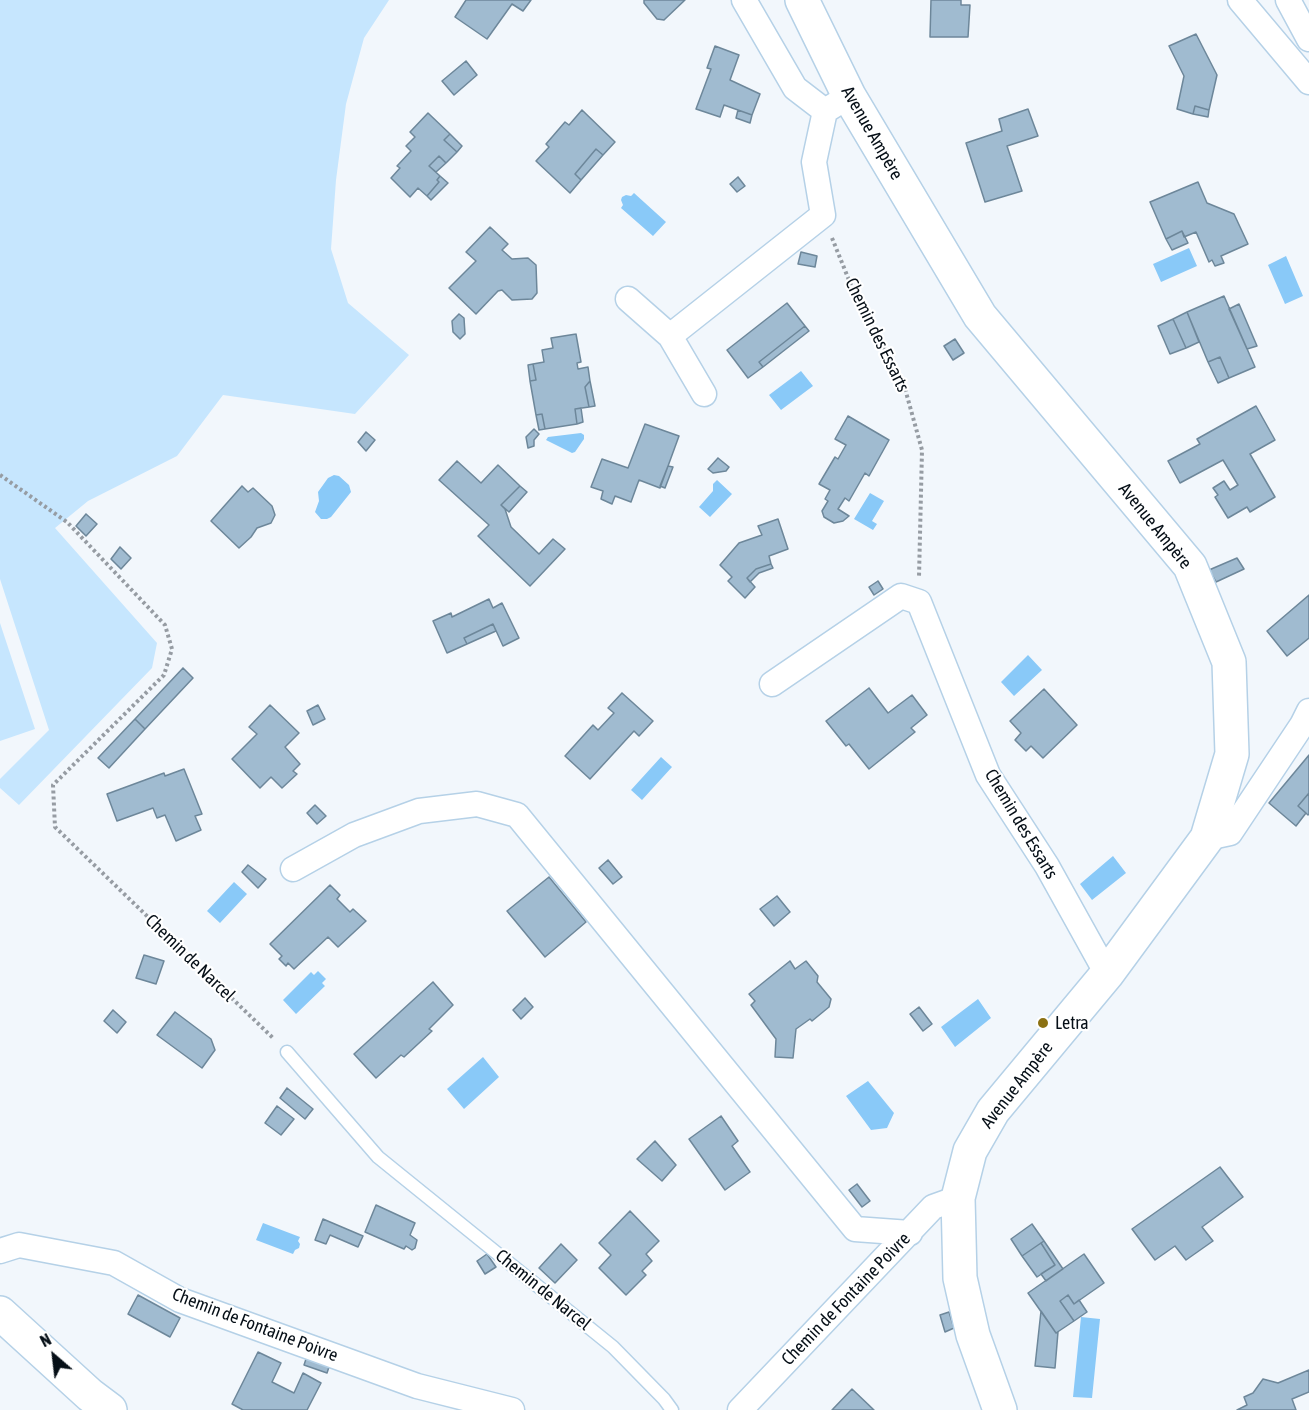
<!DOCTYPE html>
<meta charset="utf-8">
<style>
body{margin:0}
#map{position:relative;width:1309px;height:1410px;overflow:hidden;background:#f2f7fc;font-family:"Asap Condensed",sans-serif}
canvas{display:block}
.north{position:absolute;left:24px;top:1326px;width:60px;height:60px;-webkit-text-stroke:4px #fff;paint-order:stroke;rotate:332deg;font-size:16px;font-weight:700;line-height:24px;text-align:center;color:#060f17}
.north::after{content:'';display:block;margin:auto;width:21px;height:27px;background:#060f17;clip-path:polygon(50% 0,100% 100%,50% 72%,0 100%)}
</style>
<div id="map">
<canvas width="1309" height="1410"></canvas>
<div class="north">N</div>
</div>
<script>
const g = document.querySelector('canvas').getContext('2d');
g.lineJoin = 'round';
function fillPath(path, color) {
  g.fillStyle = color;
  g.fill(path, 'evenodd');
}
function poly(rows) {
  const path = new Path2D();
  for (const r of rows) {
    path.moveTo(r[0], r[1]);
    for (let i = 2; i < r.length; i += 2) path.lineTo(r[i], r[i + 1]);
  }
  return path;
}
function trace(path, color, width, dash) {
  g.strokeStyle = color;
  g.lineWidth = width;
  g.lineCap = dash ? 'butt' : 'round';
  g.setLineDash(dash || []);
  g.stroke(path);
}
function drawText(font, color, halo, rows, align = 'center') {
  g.font = font + ' "Asap Condensed",sans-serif';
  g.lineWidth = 4.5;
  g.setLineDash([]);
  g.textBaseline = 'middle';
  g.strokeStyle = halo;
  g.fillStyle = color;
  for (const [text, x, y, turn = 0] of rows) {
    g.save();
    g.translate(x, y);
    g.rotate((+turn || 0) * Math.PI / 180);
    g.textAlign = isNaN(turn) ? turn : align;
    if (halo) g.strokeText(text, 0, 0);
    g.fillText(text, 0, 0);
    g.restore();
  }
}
fillPath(poly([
 [0,0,389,0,364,38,346,104,336,180,331,249,348,303,409,355,355,414,223,395,177,456,88,501,55,528,157,643,152,668,19,805,0,788,0,779,49,730,0,579],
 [0,623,35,729,0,741]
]), '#c6e6fe');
fillPath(poly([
 [634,193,666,222,653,236,621,208,623,205,621,200,622,197,626,195,631,196],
 [1189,248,1197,266,1161,282,1153,264],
 [1286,256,1303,296,1285,304,1268,265],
 [801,371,813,386,781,410,769,395],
 [581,433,584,435,584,439,575,452,572,453,546,440,548,437],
 [334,475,339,476,349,485,351,492,331,517,327,519,321,519,315,512,319,501,318,492,328,478],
 [717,480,732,494,710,517,699,507,713,491,713,484],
 [870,493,884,501,872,521,877,524,873,530,854,519],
 [1028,655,1042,670,1014,696,1001,682],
 [661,757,672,767,642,800,631,790],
 [1113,856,1126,873,1092,900,1080,884],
 [234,882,247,894,220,923,207,911],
 [318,971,326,979,322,983,325,986,296,1014,283,1000,311,972,314,975],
 [978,999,991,1018,955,1047,941,1027],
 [483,1057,499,1077,464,1109,447,1089],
 [868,1081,894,1113,887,1128,871,1130,846,1096],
 [263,1223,300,1237,298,1241,300,1244,299,1248,295,1250,293,1254,256,1240],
 [1081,1317,1100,1319,1092,1398,1073,1397]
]), '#89c9f8');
const building = poly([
 [466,0,531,0,523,11,512,4,487,39,455,17,466,0],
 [644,0,685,0,664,20,657,19,644,3,644,0],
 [931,0,961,0,961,5,970,5,968,37,930,37,931,0],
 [1196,34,1217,75,1209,110,1195,106,1193,114,1177,109,1184,76,1169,46,1196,34],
 [715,46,739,55,730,80,760,94,752,115,724,105,720,117,696,109,711,69,707,68,715,46],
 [466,61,477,75,454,95,442,81,466,61],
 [1195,106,1209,110,1208,117,1193,114,1195,106],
 [1028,109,1038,136,1007,146,1022,191,985,202,966,143,1002,131,999,119,1028,109],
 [582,110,615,142,603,155,596,149,575,174,581,180,570,193,536,161,549,147,546,144,565,122,569,125,582,110],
 [738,110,752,115,750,123,736,118,738,110],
 [428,113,450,134,444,140,457,152,446,163,439,156,429,166,440,176,437,180,439,182,427,196,418,188,410,197,391,178,400,168,397,166,411,151,406,146,415,137,410,132,428,113],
 [450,134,462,146,457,152,444,140,450,134],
 [596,149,603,155,581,180,575,174,596,149],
 [439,156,446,163,436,172,429,166,439,156],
 [440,176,448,183,431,200,427,196,439,182,437,180,440,176],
 [738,177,745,186,737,192,730,184,738,177],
 [1198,182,1207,203,1234,214,1248,244,1221,256,1224,263,1215,266,1212,260,1209,262,1196,232,1184,237,1182,231,1166,239,1150,202,1198,182],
 [490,227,508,244,502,250,512,259,528,258,536,265,537,293,532,299,512,300,502,290,498,291,476,314,449,288,476,261,466,252,490,227],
 [1182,231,1188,243,1172,250,1166,239,1182,231],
 [801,252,817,256,815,267,798,264,801,252],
 [1224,296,1255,367,1229,378,1220,357,1208,362,1187,312,1224,296],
 [787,303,805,326,759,362,763,367,748,378,727,350,787,303],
 [1239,304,1257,346,1247,349,1229,309,1239,304],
 [1187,312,1199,342,1186,348,1173,319,1187,312],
 [459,314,464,318,465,334,460,339,453,332,452,321,459,314],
 [1173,319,1186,348,1170,354,1158,326,1173,319],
 [805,326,809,331,763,367,759,362,805,326],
 [576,334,581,362,577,363,578,369,588,367,590,381,585,387,589,407,575,409,577,424,545,429,542,414,536,415,530,381,536,380,533,364,544,362,542,350,553,348,551,338,576,334],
 [955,339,964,353,953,360,944,346,955,339],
 [1220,357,1229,378,1218,383,1208,362,1220,357],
 [533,364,536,380,530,381,528,365,533,364],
 [590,381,595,406,589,407,585,387,590,381],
 [1256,406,1275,440,1250,454,1275,497,1250,512,1247,507,1228,518,1215,497,1218,495,1213,488,1224,481,1230,490,1238,485,1223,460,1180,483,1168,461,1200,444,1197,439,1256,406],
 [581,408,583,422,577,424,575,409,581,408],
 [542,414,545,429,539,430,536,415,542,414],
 [848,416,889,440,869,476,865,473,849,501,845,498,838,509,849,516,843,521,834,523,824,517,822,511,828,501,825,499,830,490,819,484,835,457,838,459,846,445,835,439,848,416],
 [645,424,679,436,660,488,639,480,631,502,615,496,612,504,601,499,603,491,591,487,602,459,628,468,645,424],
 [534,429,539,434,534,440,534,446,528,448,526,437,534,429],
 [366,432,375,440,366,451,358,442,366,432],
 [718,458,729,467,726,471,713,473,708,469,718,458],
 [457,461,481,483,498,465,520,486,501,505,505,509,511,527,539,554,553,539,565,549,530,586,478,536,489,525,439,480,457,461],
 [668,466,673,467,665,488,660,486,668,466],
 [242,486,248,492,253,488,272,506,275,515,271,523,257,528,251,537,239,548,211,521,242,486],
 [520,486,527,492,509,512,501,505,520,486],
 [86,514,97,524,86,536,76,526,86,514],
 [778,519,788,549,769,556,771,564,756,569,747,578,755,587,745,598,728,581,732,577,720,565,739,543,762,535,758,526,778,519],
 [120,547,131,558,121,569,111,559,120,547],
 [1237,558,1244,569,1216,582,1209,570,1237,558],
 [771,564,773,568,759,573,750,582,747,578,756,569,771,564],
 [878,581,883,589,874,595,869,587,878,581],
 [1309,595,1309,638,1287,656,1267,631,1309,595],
 [489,599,493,608,502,603,519,638,503,646,493,624,464,638,467,644,447,653,433,621,451,613,452,617,489,599],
 [493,624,496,631,467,644,464,638,493,624],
 [183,668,193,678,145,729,135,719,183,668],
 [869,688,888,713,912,695,927,715,911,728,915,732,869,769,849,744,846,746,826,721,869,688],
 [1044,689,1077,725,1043,758,1031,746,1026,751,1015,740,1021,733,1010,721,1044,689],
 [622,693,653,721,639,736,634,731,590,779,565,756,593,725,598,730,614,713,608,708,622,693],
 [270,705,299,733,285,747,300,764,293,771,297,774,282,788,271,777,260,788,232,759,257,734,249,727,270,705],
 [318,705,325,719,313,725,307,711,318,705],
 [135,719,145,729,109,768,98,758,135,719],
 [1309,755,1309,793,1298,806,1306,813,1296,826,1269,803,1309,755],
 [184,769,202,814,195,816,201,830,176,841,165,815,157,818,153,808,117,821,107,794,164,773,165,776,184,769],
 [1309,793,1309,814,1308,815,1298,806,1309,793],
 [315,805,326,816,317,824,307,813,315,805],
 [608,860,622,877,613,884,599,868,608,860],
 [248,865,266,879,258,888,242,872,248,865],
 [549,877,586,922,545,957,507,911,549,877],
 [330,885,340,895,337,899,350,912,353,909,366,921,338,947,328,937,294,969,288,963,286,966,279,959,282,956,270,944,330,885],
 [777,896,790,912,774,926,760,909,777,896],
 [144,955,164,961,156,984,136,978,144,955],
 [790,961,795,969,806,961,818,976,817,982,831,999,829,1007,812,1021,810,1019,796,1029,793,1058,775,1057,776,1039,751,1005,755,1001,749,994,790,961],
 [433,982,453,1005,429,1029,432,1031,404,1057,401,1055,376,1078,354,1054,433,982],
 [525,998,533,1007,521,1019,513,1010,525,998],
 [919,1007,932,1024,923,1031,910,1014,919,1007],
 [113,1010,126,1022,117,1033,104,1021,113,1010],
 [175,1012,211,1039,215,1050,202,1068,157,1035,175,1012],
 [287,1088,313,1109,305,1119,280,1098,287,1088],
 [277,1106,294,1119,281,1135,265,1123,277,1106],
 [721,1116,738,1141,732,1146,750,1172,725,1190,689,1139,721,1116],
 [655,1141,676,1165,662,1181,637,1159,655,1141],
 [1220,1167,1243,1197,1202,1227,1213,1241,1186,1260,1175,1246,1155,1260,1132,1229,1220,1167],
 [857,1184,870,1201,862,1207,849,1190,857,1184],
 [376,1205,415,1223,410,1235,417,1240,415,1248,412,1250,406,1246,404,1249,365,1232,376,1205],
 [630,1211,659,1241,646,1254,652,1261,642,1271,646,1275,626,1295,599,1268,611,1255,599,1243,630,1211],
 [323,1219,363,1236,358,1247,330,1235,326,1244,315,1240,323,1219],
 [1032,1224,1044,1241,1022,1256,1011,1239,1032,1224],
 [1044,1241,1063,1269,1046,1281,1041,1274,1055,1265,1041,1243,1044,1241],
 [1041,1243,1055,1265,1037,1277,1022,1256,1041,1243],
 [561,1244,577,1260,555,1283,539,1268,561,1244],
 [487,1254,496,1267,485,1274,477,1261,487,1254],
 [1084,1254,1104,1283,1074,1304,1068,1295,1060,1301,1074,1321,1056,1333,1028,1293,1084,1254],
 [138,1295,180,1318,170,1337,128,1314,138,1295],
 [1068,1295,1074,1304,1079,1300,1087,1312,1074,1321,1060,1301,1068,1295],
 [1041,1311,1056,1333,1058,1332,1055,1368,1035,1366,1041,1311],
 [949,1312,954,1328,945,1332,940,1315,949,1312],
 [258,1352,281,1363,272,1382,294,1393,303,1373,321,1383,307,1410,243,1410,232,1404,258,1352],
 [307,1356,330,1364,327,1373,304,1365,307,1356],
 [1309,1370,1309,1392,1292,1399,1296,1410,1237,1410,1247,1405,1244,1397,1253,1393,1263,1379,1278,1383,1309,1370],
 [852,1389,874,1410,832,1410,852,1389]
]);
fillPath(building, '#a0bbd0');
trace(building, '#6d879a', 1.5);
const lane = poly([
 [287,1052,378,1157,613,1347,664,1399,672,1410]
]);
const street = poly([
 [744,0,795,88,825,111],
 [1240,0,1309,82],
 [1288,0,1309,39],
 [628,299,670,336,704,394],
 [670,336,823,215,814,162,825,111,849,96],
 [772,684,901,596,919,602,988,775,1047,866,1107,974],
 [1207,838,1230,833,1302,725,1309,711],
 [293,869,354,835,419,811,477,804,517,815,855,1229,910,1233],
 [0,1251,19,1245,114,1263,180,1300,417,1386,512,1410],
 [740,1410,933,1207,958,1198]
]);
const secondary = poly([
 [802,0,849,96,980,316,1190,566,1229,662,1232,754,1207,838,1107,974,993,1111,970,1151,958,1198,960,1278,973,1335,1000,1410],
 [0,1313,90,1395,110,1410]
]);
trace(lane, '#b5d1e7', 15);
trace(street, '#b5d1e7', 27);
trace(secondary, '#b5d1e7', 36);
trace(poly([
 [832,238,853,290,904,385,922,450,919,577],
 [0,475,67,522,165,625,172,649,164,675,53,785,55,827,274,1039]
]), '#969ca3', 4, [3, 3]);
trace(lane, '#fff', 12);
trace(street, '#fff', 24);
trace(secondary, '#fff', 33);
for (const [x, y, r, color] of [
 [1043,1023,6,"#8b7113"]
]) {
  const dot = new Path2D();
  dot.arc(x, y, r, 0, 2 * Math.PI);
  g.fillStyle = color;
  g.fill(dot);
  trace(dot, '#fff', 2);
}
drawText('18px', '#060f17', '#fff', [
 ["Avenue Ampère",872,133,60],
 ["Chemin des Essarts",877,335,64],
 ["Avenue Ampère",1155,526,51],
 ["Chemin des Essarts",1021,824,59],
 ["Chemin de Narcel",190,958,44],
 ["Avenue Ampère",1017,1085,-52],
 ["Chemin de Narcel",543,1290,39],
 ["Chemin de Fontaine Poivre",846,1299,-46],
 ["Chemin de Fontaine Poivre",255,1325,21]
]);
drawText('18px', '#060f17', '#fff', [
 ["Letra",1055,1023]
], 'left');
</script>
